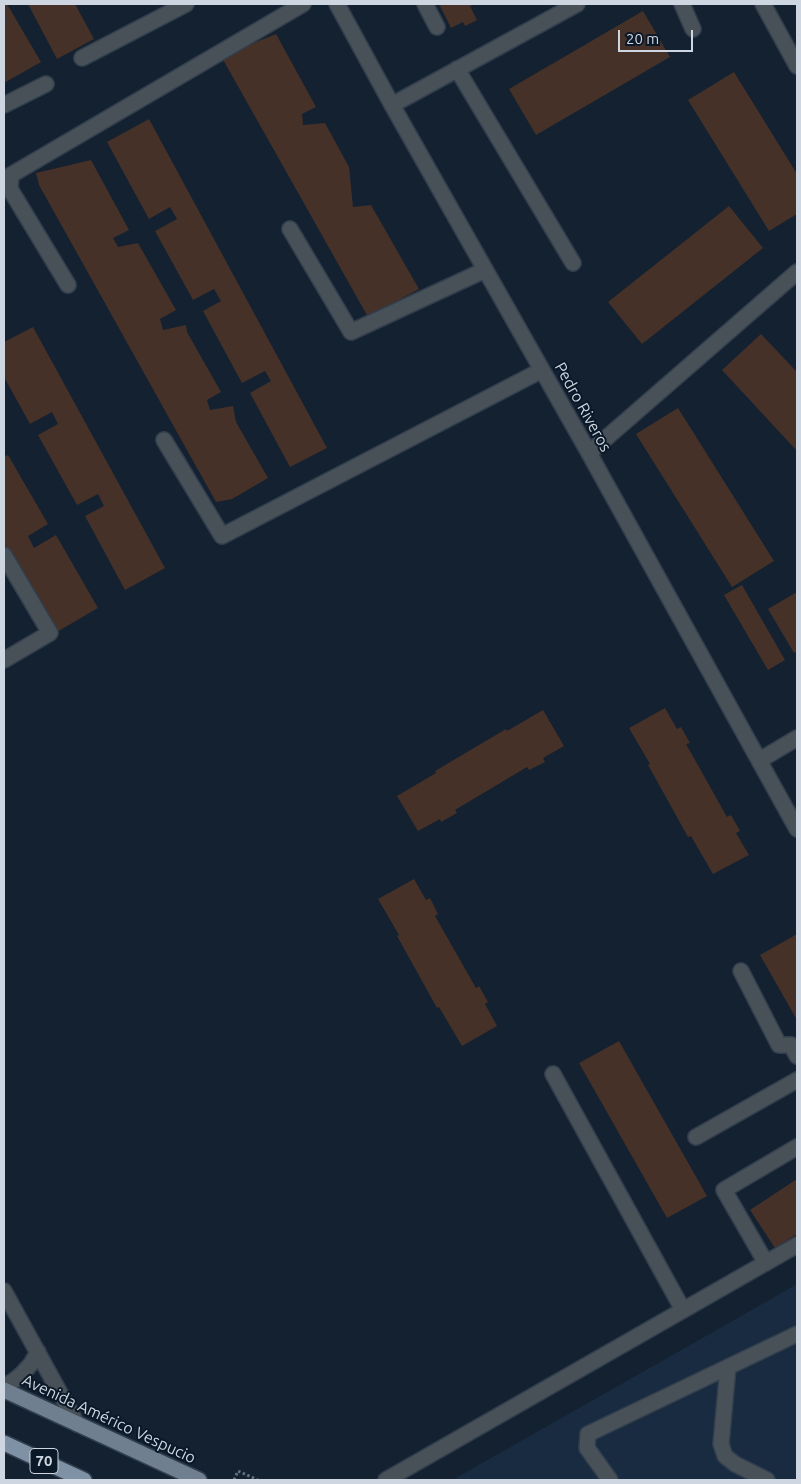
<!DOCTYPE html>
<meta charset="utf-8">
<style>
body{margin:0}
#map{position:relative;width:801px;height:1484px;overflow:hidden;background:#132131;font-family:Ubuntu,sans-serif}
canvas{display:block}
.frame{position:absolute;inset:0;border:5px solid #cdd6e1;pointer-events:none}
.scale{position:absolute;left:618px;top:30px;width:75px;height:22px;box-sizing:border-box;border:2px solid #cdd6e1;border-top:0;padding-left:6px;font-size:15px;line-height:18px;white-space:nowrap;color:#cdd6e1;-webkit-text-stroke:4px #0a1827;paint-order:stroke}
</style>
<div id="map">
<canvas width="801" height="1484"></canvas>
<div class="frame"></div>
<div class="scale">20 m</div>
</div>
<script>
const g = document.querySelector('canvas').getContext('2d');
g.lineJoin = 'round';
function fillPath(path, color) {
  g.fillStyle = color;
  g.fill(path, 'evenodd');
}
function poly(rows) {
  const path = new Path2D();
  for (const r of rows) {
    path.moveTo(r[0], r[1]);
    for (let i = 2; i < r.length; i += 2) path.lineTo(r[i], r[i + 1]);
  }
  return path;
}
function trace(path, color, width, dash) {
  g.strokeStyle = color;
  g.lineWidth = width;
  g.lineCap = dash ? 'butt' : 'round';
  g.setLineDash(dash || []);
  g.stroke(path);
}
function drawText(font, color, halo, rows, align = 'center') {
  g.font = font + ' Ubuntu,sans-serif';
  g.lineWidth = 4;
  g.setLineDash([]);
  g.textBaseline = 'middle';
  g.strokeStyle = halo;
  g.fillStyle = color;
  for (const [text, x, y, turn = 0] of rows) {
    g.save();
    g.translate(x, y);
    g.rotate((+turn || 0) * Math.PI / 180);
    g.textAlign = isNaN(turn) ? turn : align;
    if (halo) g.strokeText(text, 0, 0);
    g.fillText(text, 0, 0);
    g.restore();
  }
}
fillPath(poly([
 [797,1284,797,1480,452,1480,669,1357]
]), '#192b40');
fillPath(poly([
 [4,4,7,4,41,62,4,83],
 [28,4,75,4,94,39,57,59],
 [439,4,475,4,470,6,477,20,465,26,463,22,451,28],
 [643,11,670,57,536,135,509,89],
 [276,34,316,107,302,114,303,125,325,123,349,167,353,207,371,205,419,289,368,317,221,56],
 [734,72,797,174,797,214,769,231,688,100],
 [149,119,327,448,290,467,250,393,271,381,265,371,242,383,203,311,221,301,214,289,193,300,155,231,177,219,170,207,149,219,107,142],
 [91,160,129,230,113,238,118,247,138,243,176,310,160,319,163,330,186,325,187,332,221,392,207,400,210,410,233,406,236,422,268,478,232,499,216,502,39,185,36,173],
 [729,206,763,248,642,344,608,302],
 [33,327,165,568,125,590,85,516,104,506,98,494,77,505,38,435,58,424,52,412,30,424,4,377,4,342],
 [761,334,797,372,797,451,722,370],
 [678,408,774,561,732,587,636,434],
 [8,455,48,524,28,536,34,548,56,535,98,608,55,633,4,543,4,457],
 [742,585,785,660,768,670,724,595],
 [797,592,797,651,794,653,768,609],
 [665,708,677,729,681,727,690,743,686,744,727,817,731,815,740,831,736,833,749,855,713,874,691,836,688,837,648,765,650,764,629,728],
 [543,710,564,746,543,758,545,762,529,770,527,767,455,810,457,813,441,822,440,819,418,831,397,796,436,773,435,771,506,729,507,731],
 [414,879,426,900,430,898,438,914,435,916,476,988,479,986,488,1002,485,1004,497,1026,462,1046,439,1007,437,1008,397,936,399,935,378,899],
 [797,934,797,1020,760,955],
 [619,1041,707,1196,667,1218,579,1063],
 [797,1179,797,1234,775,1248,750,1210]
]), '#463128');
const minor = poly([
 [337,4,392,105,589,453,797,829],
 [425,4,437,27],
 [682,4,693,29],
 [763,4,797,66],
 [82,58,186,4],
 [457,69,573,263],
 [4,105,46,84],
 [392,105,577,4],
 [290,229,351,332,485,270],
 [68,285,10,189,11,175,303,4],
 [164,440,222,536,542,370],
 [589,453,797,272],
 [4,555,50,633,4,660],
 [760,760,797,738],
 [741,971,779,1045,791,1045,797,1056],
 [553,1074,683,1310],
 [696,1137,797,1080],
 [766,1263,724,1190,797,1147],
 [4,1291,77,1424],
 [728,1367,721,1444,725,1456,735,1464,767,1480],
 [4,1386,12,1382,22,1374,31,1364,38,1352],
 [386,1480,797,1245],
 [610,1480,587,1448,588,1434,797,1334]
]);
const major = poly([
 [4,1390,199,1480]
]);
const highway = poly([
 [4,1443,84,1480]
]);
trace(minor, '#313e4d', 18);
trace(major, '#313e4d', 18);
trace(highway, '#313e4d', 18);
trace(poly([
 [234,1480,238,1471,258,1480]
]), '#646f7d', 3, [2.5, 2.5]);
trace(minor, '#485058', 15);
trace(major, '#707f8f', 15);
trace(highway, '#7f91a5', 15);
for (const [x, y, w] of [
 [44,1461,28]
]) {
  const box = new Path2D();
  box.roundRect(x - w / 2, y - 12.5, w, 25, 4);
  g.fillStyle = '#0a1827';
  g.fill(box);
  trace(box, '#cdd6e1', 1);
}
drawText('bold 15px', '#cdd6e1', null, [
 ["70",44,1461]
]);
drawText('16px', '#cdd6e1', '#0a1827', [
 ["Pedro Riveros",583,407,61],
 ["Avenida Américo Vespucio",109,1419,25]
]);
</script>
